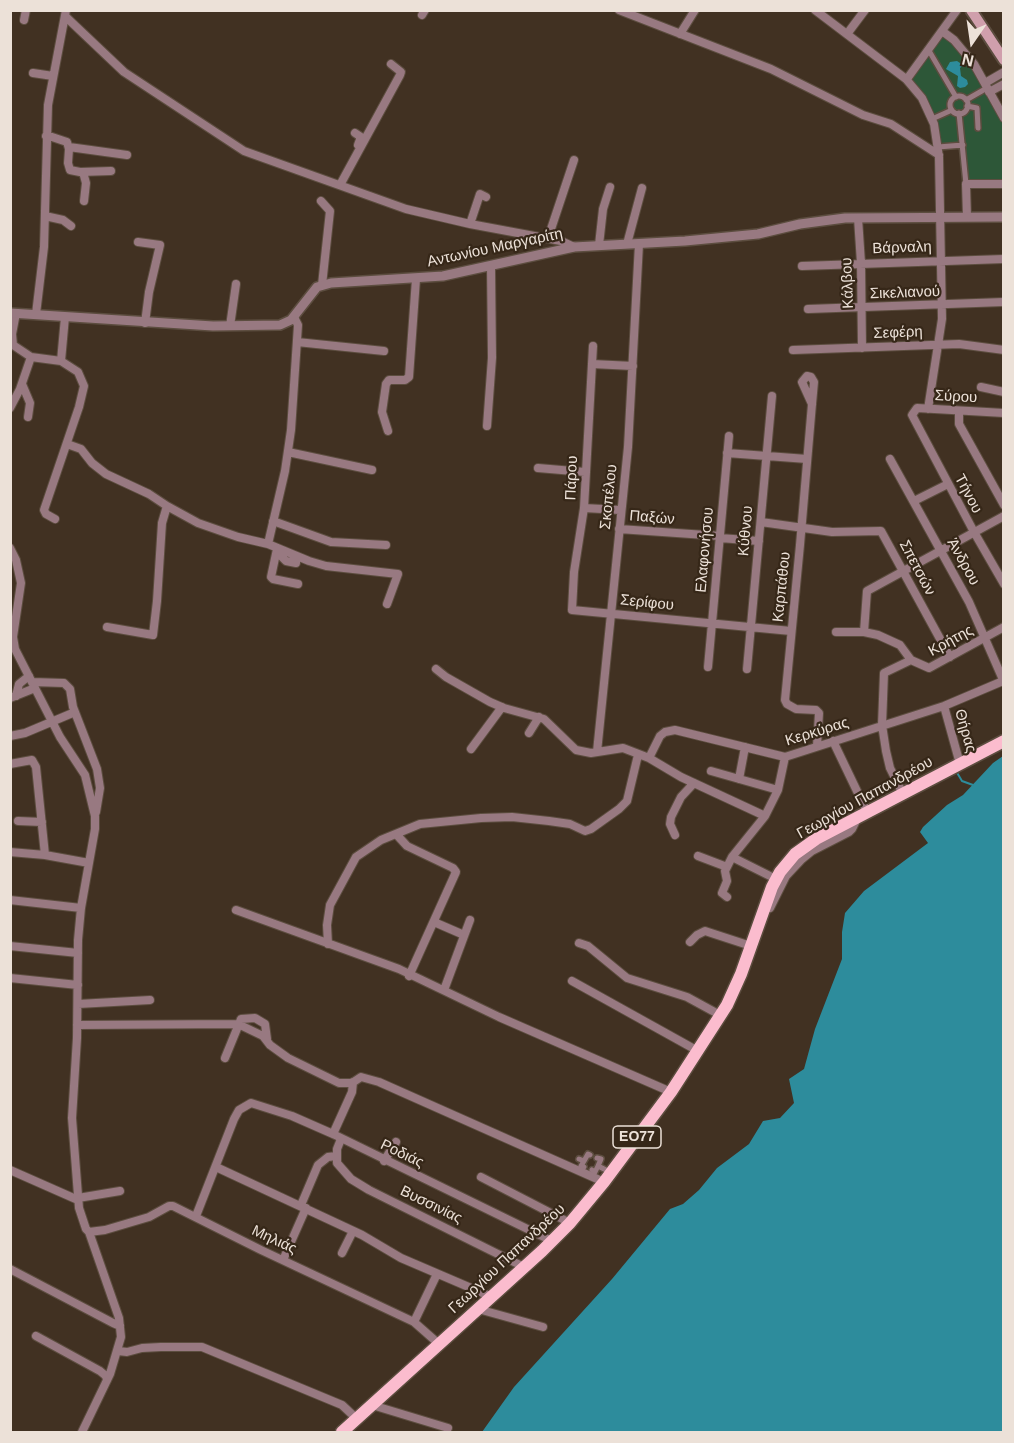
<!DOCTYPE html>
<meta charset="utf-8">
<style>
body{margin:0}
#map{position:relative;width:1014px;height:1443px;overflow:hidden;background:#413122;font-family:Helvetica,sans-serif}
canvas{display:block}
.frame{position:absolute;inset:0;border:12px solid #ece1d8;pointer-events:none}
.north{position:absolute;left:942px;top:12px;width:60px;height:60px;-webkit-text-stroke:4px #362718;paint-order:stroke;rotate:193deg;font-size:16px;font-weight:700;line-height:24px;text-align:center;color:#ece1d8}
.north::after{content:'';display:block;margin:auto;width:21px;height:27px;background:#ece1d8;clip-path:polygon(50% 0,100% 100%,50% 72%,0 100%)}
</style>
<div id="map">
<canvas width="1014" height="1443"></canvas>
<div class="frame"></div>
<div class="north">N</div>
</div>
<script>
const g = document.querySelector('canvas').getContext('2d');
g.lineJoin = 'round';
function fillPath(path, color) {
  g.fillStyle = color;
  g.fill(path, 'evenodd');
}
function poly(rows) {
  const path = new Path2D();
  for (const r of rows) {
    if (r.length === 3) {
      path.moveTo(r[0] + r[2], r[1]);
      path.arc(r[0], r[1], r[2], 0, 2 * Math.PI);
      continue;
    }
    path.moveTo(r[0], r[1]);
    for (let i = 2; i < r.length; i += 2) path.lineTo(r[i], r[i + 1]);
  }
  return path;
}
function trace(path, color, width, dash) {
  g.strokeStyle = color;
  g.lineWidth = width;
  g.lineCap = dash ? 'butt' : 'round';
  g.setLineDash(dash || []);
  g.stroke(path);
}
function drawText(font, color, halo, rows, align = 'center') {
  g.font = font + ' Helvetica,sans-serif';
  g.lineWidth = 4.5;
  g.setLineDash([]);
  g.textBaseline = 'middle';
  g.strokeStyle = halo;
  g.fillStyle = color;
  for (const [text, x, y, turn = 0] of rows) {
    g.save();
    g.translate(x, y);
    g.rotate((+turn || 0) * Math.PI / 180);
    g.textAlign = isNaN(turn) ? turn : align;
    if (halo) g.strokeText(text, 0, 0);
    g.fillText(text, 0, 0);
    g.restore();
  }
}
fillPath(poly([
 [942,31,965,52,1003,118,1003,184,967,185,963,208,961,148,938,150,932,117,907,79]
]), '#2d5738');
fillPath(poly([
 [957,61,963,65,960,68,961,76,967,80,968,84,965,87,960,88,957,86,958,76,946,69,950,62],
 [1003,756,1003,1432,482,1432,514,1387,612,1279,670,1209,683,1204,699,1190,717,1168,749,1144,763,1121,780,1118,794,1103,789,1079,804,1069,815,1029,842,959,842,932,845,913,864,891,928,843,920,832,923,827,947,805,963,795,993,763]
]), '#2d8c9c');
trace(poly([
 [956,771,962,781,973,785]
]), '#2d8c9c', 2);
const pedestrian = poly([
 [928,49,956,97],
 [959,105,9],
 [966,100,987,88],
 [967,106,977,108,978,128],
 [959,113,966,184],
 [932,119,952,110],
 [938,147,963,145],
 [597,1158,601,1159,598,1166],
 [579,1159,584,1161,581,1166,584,1167],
 [584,1161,588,1154,590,1155],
 [592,1170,595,1172,598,1166,610,1172]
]);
const minor = poly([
 [619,10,771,69,863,115,891,124,939,155],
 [815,10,906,79,922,98,934,124,939,157,942,319,928,409],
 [422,15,425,10],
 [66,17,124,72,244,151,406,209,470,224,561,241,574,247],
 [24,20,26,10],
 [942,31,954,40,974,64,1004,118],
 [680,34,695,10],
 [847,34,865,10],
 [33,73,53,76],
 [907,79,957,10],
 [985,83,1004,72],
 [989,92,1004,84],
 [355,133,361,137,358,145],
 [46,136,52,137,67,142,69,149,68,163,70,170,80,172,111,171],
 [69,147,127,155],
 [83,172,86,183,84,201],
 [340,185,400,75,401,72,391,64],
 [321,201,330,211,322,285],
 [45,216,63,220,71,226],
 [967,217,966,184,1004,184],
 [858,218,861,263,862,348],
 [470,224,480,194,486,197],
 [548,238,574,160],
 [138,242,160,245,149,292,145,323],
 [627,244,642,188],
 [599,245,603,209,610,187],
 [802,266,1004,259],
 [808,309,1004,302],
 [16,313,12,334,13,345,31,357,61,361],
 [36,314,44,247,48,105,66,10],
 [230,326,236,284],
 [297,342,384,351],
 [593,346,584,508,574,572,572,610,791,631],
 [793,350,959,344,1004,350],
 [592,364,633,366],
 [22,384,30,403,28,417],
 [981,387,1004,392],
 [812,404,802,382,807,376,811,377,814,382,812,404,800,545,785,700,787,704,796,709,816,710,819,713,817,746],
 [10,408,20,389,31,357],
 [959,411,959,424,1004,505],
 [1004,413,917,408,912,415,974,532,1004,584],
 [487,426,492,358,491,267],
 [388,431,382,412,386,384,389,380,405,380,409,377,416,279],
 [67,444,81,449,92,463,106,474,149,494,167,506],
 [288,452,372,470],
 [727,453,807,459],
 [890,459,969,602,1004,682],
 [538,468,585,472],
 [914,501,948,484],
 [584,508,620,510],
 [55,519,46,514,44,510,79,407,84,386,78,372,61,361,65,317],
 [273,521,331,542,386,545],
 [761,522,832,532,881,531,950,657],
 [619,529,720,536],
 [720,538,759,541],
 [268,544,285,471,291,430,298,325,294,317],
 [10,548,16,560,21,583,13,637,15,649,60,737,85,775,95,816,95,829,81,908,78,940,77,1038,72,1118,79,1208,86,1229,89,1232,119,1318,121,1337,110,1374,82,1432],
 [277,549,271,577,273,579,298,584],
 [277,552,286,561,296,563],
 [107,627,153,635,157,601,162,523,167,506,198,523,238,537,268,544,309,561,326,566,398,574,387,604],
 [836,632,864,632,878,635,900,645,911,660,929,668,1004,627],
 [864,632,867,591,1004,516],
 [708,667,729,436],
 [436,669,446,677,490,702,504,708,544,719,576,750,591,753,623,748,649,758,681,777,765,816,778,790,785,757],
 [747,669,772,396],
 [32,682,64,683,70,689,73,707,97,769,100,788,96,812],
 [16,696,19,684,29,676],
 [10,698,35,688],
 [944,706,960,764],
 [529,733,539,717],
 [10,736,25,733,75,712],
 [833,741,867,812],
 [471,749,502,707],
 [597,752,628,447,639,244],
 [649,758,660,736,665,732,675,730,785,757,944,706,1003,681],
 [10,764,32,760,36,767,45,855],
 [711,771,778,790],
 [739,779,745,747],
 [903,794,890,768,886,751,882,725,884,673,911,660],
 [18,821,42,822],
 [396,834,407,846,453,868,456,872,409,976],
 [675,835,670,824,671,817,681,797,694,783],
 [10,852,45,855,89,863],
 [698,856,727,867],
 [732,857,776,879],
 [727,897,722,893,727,881,725,871,732,857,765,816],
 [10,900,81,908],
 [770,908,786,876,801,860,812,851,849,832,852,829,857,819],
 [236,910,399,969,499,1017,671,1092],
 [434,922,464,935],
 [690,942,697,935,705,931,751,946],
 [579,943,588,946,627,978,687,997,720,1015],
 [328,944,327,925,330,905,356,857,381,840,420,824,481,818,512,817,549,821,570,824,585,831,591,829,619,809,627,801,638,755],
 [10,946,78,953],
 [10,978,78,985],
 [572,981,698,1051],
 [444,990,470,920],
 [78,1004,150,1000],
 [77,1025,238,1024,263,1036,270,1045,288,1058,339,1083,352,1083,361,1077,379,1082,604,1182],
 [225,1058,241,1019,255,1018,265,1024,267,1039],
 [333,1134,352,1092,353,1082],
 [341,1139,337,1149,337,1163,351,1179,369,1190,524,1267],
 [384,1161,396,1142],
 [216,1167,362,1235,401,1258,492,1297],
 [10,1170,78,1200],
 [481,1177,570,1223],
 [78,1198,120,1191],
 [301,1205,318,1165,328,1157,336,1156],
 [196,1216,234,1119,239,1110,251,1103,292,1116,333,1134,552,1241],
 [89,1232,105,1230,149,1217,169,1206,173,1206,261,1250,414,1322,439,1344],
 [342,1253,353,1231],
 [283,1260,306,1208],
 [10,1269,113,1323,120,1326],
 [478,1309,543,1327],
 [414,1322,437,1274],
 [36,1336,100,1371,106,1376,107,1380],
 [118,1351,127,1352,142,1348,161,1347,202,1347,342,1405,357,1419],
 [372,1405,448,1428]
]);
const tertiary = poly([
 [10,313,213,326,280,325,291,320,317,287,331,283,443,276,574,247,685,241,758,234,800,224,845,218,1004,217]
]);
const secondary = poly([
 [971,10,1004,60]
]);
const primary = poly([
 [342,1432,542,1251,570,1223,604,1182,671,1092,727,1005,741,974,772,887,780,872,795,854,816,839,1004,741]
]);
trace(pedestrian, '#5c4d3f', 8);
trace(minor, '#5c4d3f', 10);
trace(tertiary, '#5c4d3f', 12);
trace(secondary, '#5c4d3f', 14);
trace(primary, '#5c4d3f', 15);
trace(pedestrian, '#987981', 5);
trace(minor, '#987981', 8);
trace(tertiary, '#987981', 9);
trace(secondary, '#d09fac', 10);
trace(primary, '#fbbcce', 12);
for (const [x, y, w] of [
 [637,1137,48]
]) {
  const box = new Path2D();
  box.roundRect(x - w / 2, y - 11, w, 22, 4.5);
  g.fillStyle = '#362718';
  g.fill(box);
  trace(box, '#ece1d8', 1.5);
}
drawText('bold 14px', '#ece1d8', null, [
 ["ΕΟ77",637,1137]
]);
drawText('15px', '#ece1d8', '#362718', [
 ["Αντωνίου Μαργαρίτη",495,248,-12],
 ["Βάρναλη",902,248,-2],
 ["Κάλβου",848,283,-92],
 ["Σικελιανού",905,293,-2],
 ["Σεφέρη",898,333,-2],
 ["Σύρου",956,397,3],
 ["Πάρου",572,478,-88],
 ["Τήνου",968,494,62],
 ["Σκοπέλου",609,497,-84],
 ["Παξών",652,518,5],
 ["Κύθνου",746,531,-85],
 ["Ελαφονήσου",705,550,-85],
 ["Άνδρου",963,562,61],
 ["Σπετσών",917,568,62],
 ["Καρπάθου",782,587,-84],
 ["Σερίφου",647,603,6],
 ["Κρήτης",951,641,-29],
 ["Θήρας",965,731,74],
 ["Κερκύρας",817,732,-17],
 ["Γεωργίου Παπανδρέου",865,798,-29],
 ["Ροδιάς",402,1154,26],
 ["Βυσσινίας",431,1205,26],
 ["Μηλιάς",274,1240,25],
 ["Γεωργίου Παπανδρέου",507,1259,-43]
]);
</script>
